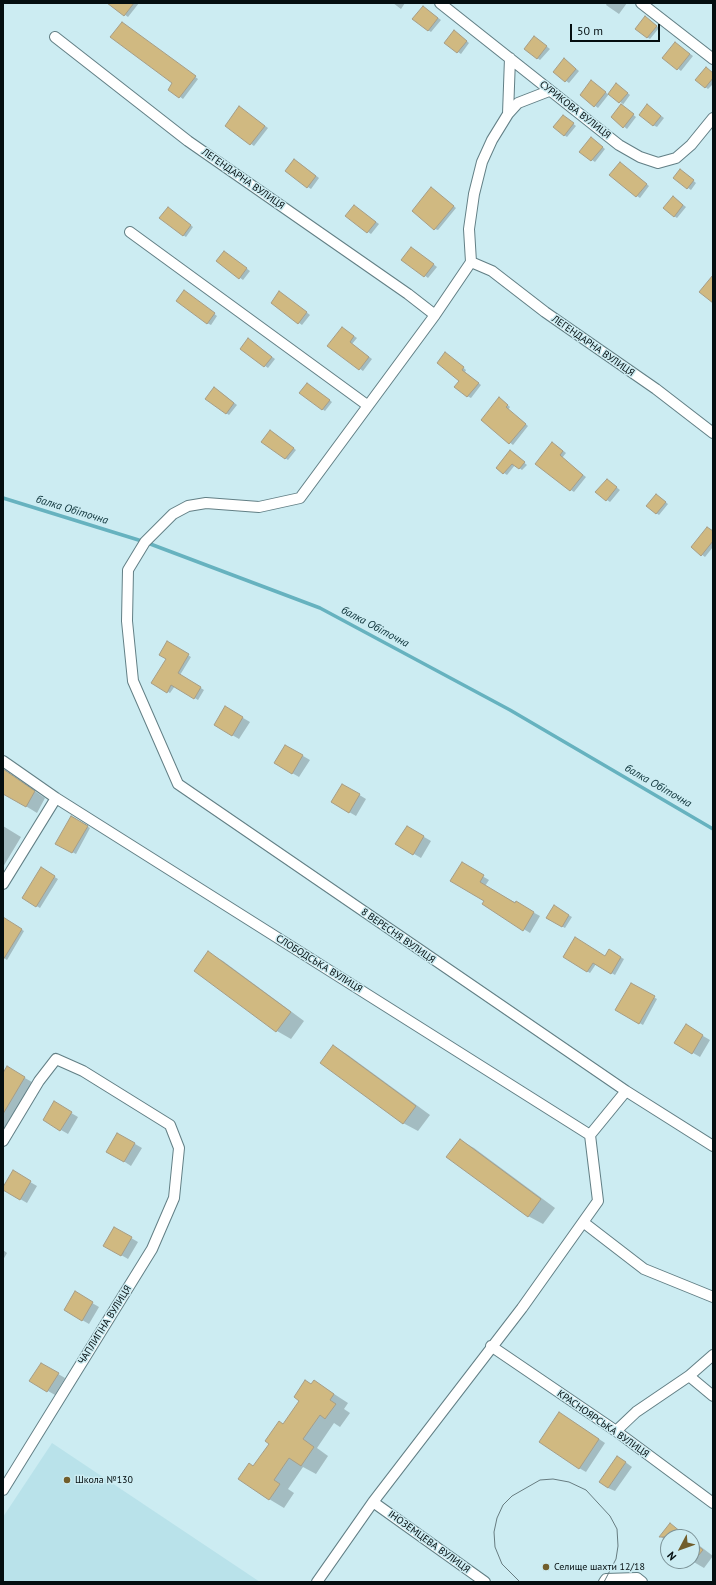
<!DOCTYPE html>
<meta charset="utf-8">
<style>
body{margin:0}
#map{position:relative;width:716px;height:1585px;overflow:hidden;background:#ccecf2;font-family:"PT Sans",sans-serif}
canvas{display:block}
.frame{position:absolute;inset:0;border:4px solid #040e10;pointer-events:none}
.north{position:absolute;left:660px;top:1529px;width:40px;height:40px;box-sizing:border-box;background:#ccecf2;border:1px solid #7c9398;border-radius:50%;rotate:229deg;font-size:11px;font-weight:700;line-height:16px;text-align:center;color:#040e10}
.north::after{content:'';display:block;margin:auto;width:14px;height:18px;background:#715e2c;clip-path:polygon(50% 0,100% 100%,50% 72%,0 100%)}
.scale{position:absolute;left:570px;top:24px;width:90px;height:18px;box-sizing:border-box;border:2px solid #040e10;border-top:0;padding-left:5px;font-size:12px;line-height:14px;white-space:nowrap;color:#040e10;-webkit-text-stroke:3px #ccecf2;paint-order:stroke}
</style>
<div id="map">
<canvas width="716" height="1585"></canvas>
<div class="frame"></div>
<div class="north">N</div>
<div class="scale">50 m</div>
</div>
<script>
const g = document.querySelector('canvas').getContext('2d');
g.lineJoin = 'round';
function fillPath(path, color) {
  g.fillStyle = color;
  g.fill(path, 'evenodd');
}
function poly(rows) {
  const path = new Path2D();
  for (const r of rows) {
    path.moveTo(r[0], r[1]);
    for (let i = 2; i < r.length; i += 2) path.lineTo(r[i], r[i + 1]);
  }
  return path;
}
function trace(path, color, width, dash) {
  g.strokeStyle = color;
  g.lineWidth = width;
  g.lineCap = dash ? 'butt' : 'round';
  g.setLineDash(dash || []);
  g.stroke(path);
}
function drawText(font, color, halo, rows, align = 'center') {
  g.font = font + ' "PT Sans",sans-serif';
  g.lineWidth = 3;
  g.setLineDash([]);
  g.textBaseline = 'middle';
  g.strokeStyle = halo;
  g.fillStyle = color;
  for (const [text, x, y, turn = 0] of rows) {
    g.save();
    g.translate(x, y);
    g.rotate((+turn || 0) * Math.PI / 180);
    g.textAlign = isNaN(turn) ? turn : align;
    if (halo) g.strokeText(text, 0, 0);
    g.fillText(text, 0, 0);
    g.restore();
  }
}
fillPath(poly([
 [52,1443,260,1582,3,1582,3,1517]
]), '#b9e2ea');
fillPath(poly([
 [115,3,139,3,128,17,113,6],
 [393,3,405,3,401,9],
 [607,3,627,3,619,14,606,5],
 [426,9,441,20,431,32,428,30],
 [648,19,659,28,650,39,647,37],
 [125,25,198,79,183,99,169,89,174,83],
 [457,33,469,43,461,54,445,43],
 [537,39,550,49,540,60,525,49],
 [675,43,693,56,681,71,664,58],
 [567,61,579,71,569,83,554,72],
 [713,73,713,84,708,89,696,80],
 [595,84,609,95,617,85,630,95,622,106,636,117,627,129,612,117,623,104,609,94,598,108,581,95],
 [650,107,664,118,657,127,653,125],
 [243,110,268,128,254,146,226,126],
 [566,118,576,126,567,137,564,135],
 [594,140,605,149,595,162,592,160],
 [298,162,319,178,311,189,308,187],
 [623,165,649,186,640,198,637,196],
 [683,172,696,183,691,190,688,188],
 [434,190,456,208,438,230,435,229],
 [676,199,686,207,677,218,674,216],
 [357,208,379,224,371,234,346,216],
 [171,210,193,227,186,237,183,235],
 [415,250,437,267,428,278,403,259],
 [227,254,250,271,243,280,217,261],
 [187,293,217,316,211,325,207,323],
 [283,294,310,315,302,325,272,303],
 [345,330,357,338,352,344,372,359,363,371,328,346],
 [251,341,275,359,268,368,241,349],
 [449,356,466,370,465,372,481,385,471,398,467,396],
 [310,386,332,402,325,411,322,409],
 [218,390,237,405,229,415,226,413],
 [502,400,510,407,508,410,528,426,513,445,482,420],
 [274,433,296,450,288,460,263,442],
 [556,445,566,453,562,458,586,477,574,492,571,490],
 [513,453,527,465,522,470,515,465,507,475,504,473],
 [610,482,620,490,610,502,607,500],
 [659,497,668,504,659,515,656,513],
 [713,532,713,547,705,557,692,547],
 [168,643,191,657,180,675,204,690,198,700,175,686,170,693,153,683,167,659],
 [226,708,250,722,239,739,215,725],
 [286,746,310,760,299,777,275,763],
 [3,770,45,798,37,813,3,792],
 [343,785,366,799,356,816,332,802],
 [71,817,90,828,76,854,57,844],
 [3,826,21,837,3,867],
 [407,827,431,841,421,858,397,844],
 [462,864,489,880,485,886,540,916,530,933,484,904,485,901],
 [41,869,58,879,40,908,23,898],
 [554,907,572,917,565,928,547,918],
 [6,920,24,931,7,960,3,957,3,924],
 [609,951,624,959,615,975,596,964,590,973,564,957,606,957],
 [209,953,223,961,304,1021,291,1039,277,1031],
 [631,984,657,999,643,1025,617,1010],
 [686,1026,710,1040,700,1057,676,1043],
 [334,1046,348,1055,430,1115,418,1131,403,1123],
 [7,1068,32,1082,5,1129,3,1128,3,1075],
 [54,1103,78,1117,68,1134,44,1120],
 [118,1134,142,1148,131,1166,108,1151],
 [460,1140,474,1148,555,1208,543,1224,528,1216],
 [13,1172,37,1186,27,1203,3,1189],
 [114,1228,138,1242,128,1259,104,1245],
 [3,1250,7,1253,3,1260],
 [75,1293,99,1307,89,1324,65,1310],
 [41,1364,65,1378,55,1395,31,1381],
 [314,1381,348,1403,344,1409,350,1413,340,1427,334,1423,317,1448,328,1456,316,1474,303,1467,288,1489,294,1493,284,1508,269,1499,254,1467],
 [566,1417,605,1443,586,1472,579,1468],
 [624,1461,632,1467,615,1491,608,1488],
 [670,1525,681,1531,689,1537,668,1537,668,1542,661,1537],
 [692,1540,713,1556,704,1568,692,1561]
]), '#0003');
trace(poly([
 [3,498,145,542,320,608,510,710,713,829]
]), '#66b2bf', 3.5);
const building = poly([
 [107,3,134,3,124,16,107,3],
 [423,6,438,18,428,31,412,19,423,6],
 [645,16,657,26,647,38,635,29,645,16],
 [122,22,196,76,179,98,168,90,172,83,110,37,122,22],
 [454,30,467,41,457,53,444,43,454,30],
 [534,36,547,46,537,59,524,49,534,36],
 [675,42,690,54,677,70,662,58,675,42],
 [564,58,576,69,565,82,553,72,564,58],
 [706,67,713,73,713,78,705,88,695,80,706,67],
 [591,80,606,92,594,107,580,95,591,80],
 [616,83,628,93,619,103,608,94,616,83],
 [621,104,634,114,623,128,611,117,621,104],
 [647,104,661,116,653,126,639,115,647,104],
 [239,106,265,126,250,145,225,126,239,106],
 [563,115,574,123,564,136,553,127,563,115],
 [591,137,603,147,591,161,579,152,591,137],
 [294,159,316,176,307,188,285,171,294,159],
 [620,162,647,184,636,197,609,175,620,162],
 [680,169,694,180,687,189,673,178,680,169],
 [431,187,454,206,434,230,412,211,431,187],
 [673,196,683,205,674,217,663,208,673,196],
 [354,205,376,222,367,233,345,216,354,205],
 [168,207,191,225,183,236,159,218,168,207],
 [411,247,434,264,424,277,401,260,411,247],
 [224,251,247,268,239,279,216,261,224,251],
 [713,275,713,303,699,292,713,275],
 [184,290,215,313,207,324,176,301,184,290],
 [279,291,307,312,298,324,271,303,279,291],
 [342,327,354,336,350,342,369,357,359,370,327,346,342,327],
 [248,338,272,357,264,367,240,349,248,338],
 [445,352,464,367,462,370,479,383,467,397,454,387,459,381,437,363,445,352],
 [307,383,330,400,322,410,299,393,307,383],
 [214,387,234,403,226,414,205,399,214,387],
 [499,397,508,405,506,407,526,424,509,444,481,420,499,397],
 [270,430,294,448,285,459,261,442,270,430],
 [552,442,563,451,560,455,583,475,570,491,535,464,552,442],
 [510,450,525,462,519,469,512,464,503,474,496,468,510,450],
 [607,479,617,487,606,501,595,492,607,479],
 [656,494,666,502,656,514,646,506,656,494],
 [707,527,713,531,713,541,701,556,691,547,707,527],
 [167,641,189,654,178,673,201,687,194,699,171,685,167,693,151,683,166,659,159,655,167,641],
 [225,706,243,717,232,736,214,725,225,706],
 [285,745,303,755,292,774,274,763,285,745],
 [3,769,35,791,26,807,3,794,3,769],
 [342,784,360,794,349,813,331,802,342,784],
 [71,816,88,826,72,853,55,844,71,816],
 [407,826,424,836,413,855,395,844,407,826],
 [462,862,484,875,480,882,515,903,516,901,534,912,523,931,482,904,484,901,450,881,462,862],
 [41,867,55,876,36,907,22,898,41,867],
 [554,905,569,915,562,927,546,918,554,905],
 [3,917,22,929,3,960,3,917],
 [575,937,605,956,609,949,621,957,611,974,593,963,587,972,563,957,575,937],
 [208,951,291,1012,276,1032,194,971,208,951],
 [631,983,655,996,639,1024,615,1010,631,983],
 [686,1024,703,1035,692,1054,674,1043,686,1024],
 [333,1045,416,1106,403,1124,320,1063,333,1045],
 [7,1066,25,1077,3,1114,3,1073,7,1066],
 [54,1101,72,1112,60,1131,43,1120,54,1101],
 [117,1133,135,1143,124,1162,106,1152,117,1133],
 [460,1139,541,1199,528,1217,446,1157,460,1139],
 [13,1170,31,1181,20,1200,3,1190,3,1187,13,1170],
 [114,1227,132,1237,121,1256,103,1246,114,1227],
 [75,1291,93,1302,82,1321,64,1310,75,1291],
 [41,1363,59,1373,47,1392,29,1381,41,1363],
 [305,1380,311,1384,314,1380,334,1394,330,1400,336,1404,325,1419,320,1415,303,1439,314,1447,301,1466,289,1458,274,1480,280,1484,269,1500,238,1479,249,1463,253,1466,269,1444,265,1441,279,1421,283,1424,299,1401,294,1397,305,1380],
 [559,1412,599,1439,579,1469,539,1442,559,1412],
 [617,1456,626,1462,608,1488,599,1482,617,1456],
 [670,1523,687,1537,659,1537,670,1523],
 [692,1541,703,1550,692,1563,692,1541]
]);
fillPath(building, '#d0b981');
trace(building, '#a69d86', 1);
const minor = poly([
 [440,3,619,145,640,157,658,163,676,158,691,145,713,118],
 [641,3,713,59],
 [55,37,188,141,408,294,435,315],
 [549,91,518,103,508,114,492,140,482,162,474,194,469,229,471,262,435,315,300,498,259,507,206,503,188,506,173,514,145,542,128,570,127,621,133,681,178,784,626,1091,713,1146],
 [508,114,510,58],
 [130,232,367,405],
 [471,262,492,271,545,312,656,389,713,433],
 [3,761,56,798,590,1135,626,1091],
 [3,884,56,798],
 [3,1141,39,1081,56,1059,83,1071,170,1125,179,1148,174,1198,152,1249,3,1490],
 [583,1222,644,1269,713,1297],
 [491,1346,616,1431,713,1503],
 [689,1376,713,1396],
 [616,1431,636,1412,689,1376,713,1355],
 [373,1502,485,1582],
 [317,1582,373,1502,522,1308,598,1201,590,1135],
 [604,1582,606,1579,637,1578,642,1582]
]);
trace(minor, '#627f85', 12);
trace(minor, '#fff', 10);
trace(poly([
 [520,1582,502,1564,495,1547,494,1532,497,1518,503,1505,512,1496,540,1480,553,1479,569,1482,586,1490,610,1516,617,1529,618,1546,616,1559,604,1582]
]), '#677c80', 1);
for (const [x, y, r, color] of [
 [67,1480,4,"#715e2c"],
 [546,1567,4,"#715e2c"]
]) {
  const dot = new Path2D();
  dot.arc(x, y, r, 0, 2 * Math.PI);
  g.fillStyle = color;
  g.fill(dot);
  trace(dot, '#ccecf2', 1.5);
}
drawText('10px', '#040e10', '#ccecf2', [
 ["СУРИКОВА ВУЛИЦЯ",575,110,38],
 ["ЛЕГЕНДАРНА ВУЛИЦЯ",243,179,35],
 ["ЛЕГЕНДАРНА ВУЛИЦЯ",593,346,35],
 ["8 ВЕРЕСНЯ ВУЛИЦЯ",398,936,35],
 ["СЛОБОДСЬКА ВУЛИЦЯ",319,964,32],
 ["ЧАПЛИГІНА ВУЛИЦЯ",105,1325,-58],
 ["КРАСНОЯРСЬКА ВУЛИЦЯ",603,1424,35],
 ["ІНОЗЕМЦЕВА ВУЛИЦЯ",429,1542,36]
]);
drawText('10px', '#040e10', '#ccecf2', [
 ["Школа №130",75,1480],
 ["Селище шахти 12/18",554,1567]
], 'left');
drawText('italic 11px', '#0b3137', '#ccecf2', [
 ["балка Обіточна",72,510,17],
 ["балка Обіточна",375,627,28],
 ["балка Обіточна",658,786,30]
]);
</script>
